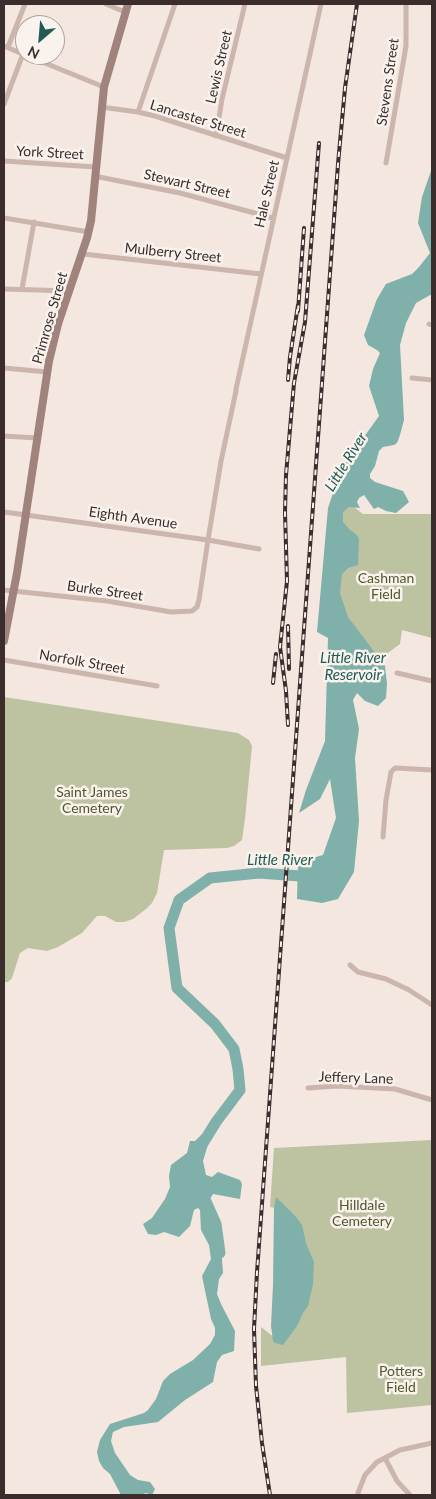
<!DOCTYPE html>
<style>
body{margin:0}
#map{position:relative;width:436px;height:1499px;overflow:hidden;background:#f3e7e0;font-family:Lato,sans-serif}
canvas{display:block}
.frame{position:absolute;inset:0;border:5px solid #3a2d2b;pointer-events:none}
.north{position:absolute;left:15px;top:15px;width:50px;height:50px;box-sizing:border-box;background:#faf2ed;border:1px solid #ada39f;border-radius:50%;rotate:207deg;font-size:14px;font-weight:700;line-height:20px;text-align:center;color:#3a2d2b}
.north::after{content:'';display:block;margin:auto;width:18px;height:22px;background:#205c55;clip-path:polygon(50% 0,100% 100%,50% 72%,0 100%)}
</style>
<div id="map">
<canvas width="436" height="1499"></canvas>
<div class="frame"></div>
<div class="north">N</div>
</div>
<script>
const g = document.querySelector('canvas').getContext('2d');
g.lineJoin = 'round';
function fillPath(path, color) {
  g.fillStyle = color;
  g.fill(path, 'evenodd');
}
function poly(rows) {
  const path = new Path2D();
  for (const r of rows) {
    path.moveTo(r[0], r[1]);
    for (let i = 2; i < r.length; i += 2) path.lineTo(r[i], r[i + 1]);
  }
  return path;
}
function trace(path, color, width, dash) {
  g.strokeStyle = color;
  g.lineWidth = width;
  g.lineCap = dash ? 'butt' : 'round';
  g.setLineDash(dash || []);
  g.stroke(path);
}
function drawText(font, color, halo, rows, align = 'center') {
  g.font = font + ' Lato,sans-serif';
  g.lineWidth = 5;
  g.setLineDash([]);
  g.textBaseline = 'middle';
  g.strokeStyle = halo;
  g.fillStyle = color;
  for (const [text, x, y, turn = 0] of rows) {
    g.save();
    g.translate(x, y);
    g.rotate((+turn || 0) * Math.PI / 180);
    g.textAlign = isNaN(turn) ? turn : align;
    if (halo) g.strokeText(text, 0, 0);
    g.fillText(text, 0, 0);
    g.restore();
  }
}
fillPath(poly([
 [349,503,363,514,432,514,432,638,402,630,400,644,377,661,360,645,338,597,339,524,342,507],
 [4,697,238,733,249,740,252,746,245,819,242,840,234,846,227,848,164,850,157,893,152,903,146,909,133,919,124,922,116,922,105,916,97,916,82,933,58,947,47,951,28,948,20,953,12,978,8,982,4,982],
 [432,1140,432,1405,347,1413,346,1357,261,1366,261,1327,279,1341,280,1209,270,1207,274,1148]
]), '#bdc3a0');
fillPath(poly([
 [432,168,432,294,416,303,406,323,400,345,404,420,400,435,397,443,394,445,383,447,379,451,375,466,370,474,370,478,375,482,403,491,409,502,396,513,386,511,378,507,374,509,364,495,359,498,357,502,360,508,349,507,343,512,343,522,350,530,356,534,359,539,358,565,348,568,342,574,340,593,348,617,385,666,387,684,386,698,378,706,365,701,357,693,353,700,359,729,355,758,359,821,354,872,338,899,322,903,297,899,298,862,323,855,336,818,330,779,320,799,299,813,306,790,325,741,328,638,317,632,328,508,341,469,379,416,369,386,373,369,380,353,377,350,368,345,364,335,377,299,386,284,412,274,419,267,430,253,418,223,422,197],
 [202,1134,208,1136,209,1141,203,1161,206,1175,212,1177,218,1172,240,1180,242,1184,240,1199,213,1194,209,1201,211,1218,221,1246,223,1273,219,1279,217,1294,221,1304,235,1331,234,1351,222,1355,217,1362,213,1382,185,1400,158,1422,124,1427,113,1432,111,1441,115,1453,130,1475,138,1480,150,1482,155,1489,152,1495,146,1493,141,1495,121,1495,110,1474,103,1468,99,1461,97,1452,100,1440,110,1424,144,1413,148,1410,156,1399,163,1381,170,1374,193,1360,210,1344,215,1335,215,1328,211,1319,202,1276,211,1259,209,1245,201,1230,200,1210,198,1208,194,1210,190,1226,179,1237,164,1232,156,1235,148,1234,143,1224,152,1218,165,1199,170,1187,169,1176,171,1165,187,1153,190,1141,195,1141],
 [276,1197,296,1217,302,1225,306,1243,314,1262,313,1284,308,1306,303,1313,297,1326,283,1345,275,1343,273,1341,271,1326,273,1285,274,1208]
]), '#7fb0a9');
trace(poly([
 [200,1148,216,1122,240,1090,238,1069,234,1049,215,1024,177,988,169,928,179,900,210,878,259,873,313,877],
 [204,1197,216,1224,220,1253]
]), '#7fb0a9', 11);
trace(poly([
 [106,4,125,12],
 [4,46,25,55],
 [8,47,25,4],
 [25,55,104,87],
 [4,104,23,54],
 [101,107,138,112,155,116,287,158],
 [138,112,175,4],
 [216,136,222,99,245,4],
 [4,161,95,167],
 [386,163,406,46,406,4],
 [94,176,180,193,273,218],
 [4,218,89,232],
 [83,254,261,274],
 [4,289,70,291],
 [22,289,34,222],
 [429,324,432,325],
 [4,368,47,372],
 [412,378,432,380],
 [236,389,321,4],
 [4,436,37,438],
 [4,512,208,540,259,549],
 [4,590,107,601,171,612,192,611,197,607,199,600,208,540,221,461,236,391],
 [4,660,157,686],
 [397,673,432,681],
 [383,837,386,800,391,772,395,768,432,770],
 [350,965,358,972,386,979,409,990,432,1005],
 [308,1088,337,1086,395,1089,432,1100],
 [385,1458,397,1481,410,1495],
 [358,1493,365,1475,377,1462,400,1450,432,1443]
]), '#ccb5ac', 5);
trace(poly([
 [4,641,17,573,49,361,58,324,87,238,91,221,104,87,128,4]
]), '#a0837d', 8);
const rail = poly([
 [298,311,304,228],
 [288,380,290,357,298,305],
 [288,626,289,669],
 [273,683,276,654],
 [288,725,286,691,280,647,287,581,285,512,286,475,294,383,305,322,319,143],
 [270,1495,262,1443,256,1386,254,1329,257,1272,338,164,345,88,357,4]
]);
trace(rail, '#3a2d2b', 4);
trace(rail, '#faf2ed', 2, [5.5]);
drawText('14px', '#3a2d2b', '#faf2ed', [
 ["Lewis Street",219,67,-77],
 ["Stevens Street",388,82,-82],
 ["Lancaster Street",198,119,17],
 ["York Street",50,153,3],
 ["Stewart Street",187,184,13],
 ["Hale Street",267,194,-77],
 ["Mulberry Street",173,253,6],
 ["Primrose Street",50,318,-74],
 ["Eighth Avenue",133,518,8],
 ["Burke Street",105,591,8],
 ["Norfolk Street",82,662,10],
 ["Jeffery Lane",356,1078,2]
]);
drawText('14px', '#51582e', '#faf2ed', [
 ["Cashman",386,578],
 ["Field",386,594],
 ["Saint James",92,792],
 ["Cemetery",92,808],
 ["Hilldale",362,1205],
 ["Cemetery",362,1221],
 ["Potters",401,1371],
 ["Field",401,1387]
]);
drawText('italic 15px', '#205c55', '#faf2ed', [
 ["Little River",346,462,-58],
 ["Little River",353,658],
 ["Reservoir",353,675],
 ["Little River",280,860]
]);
</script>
